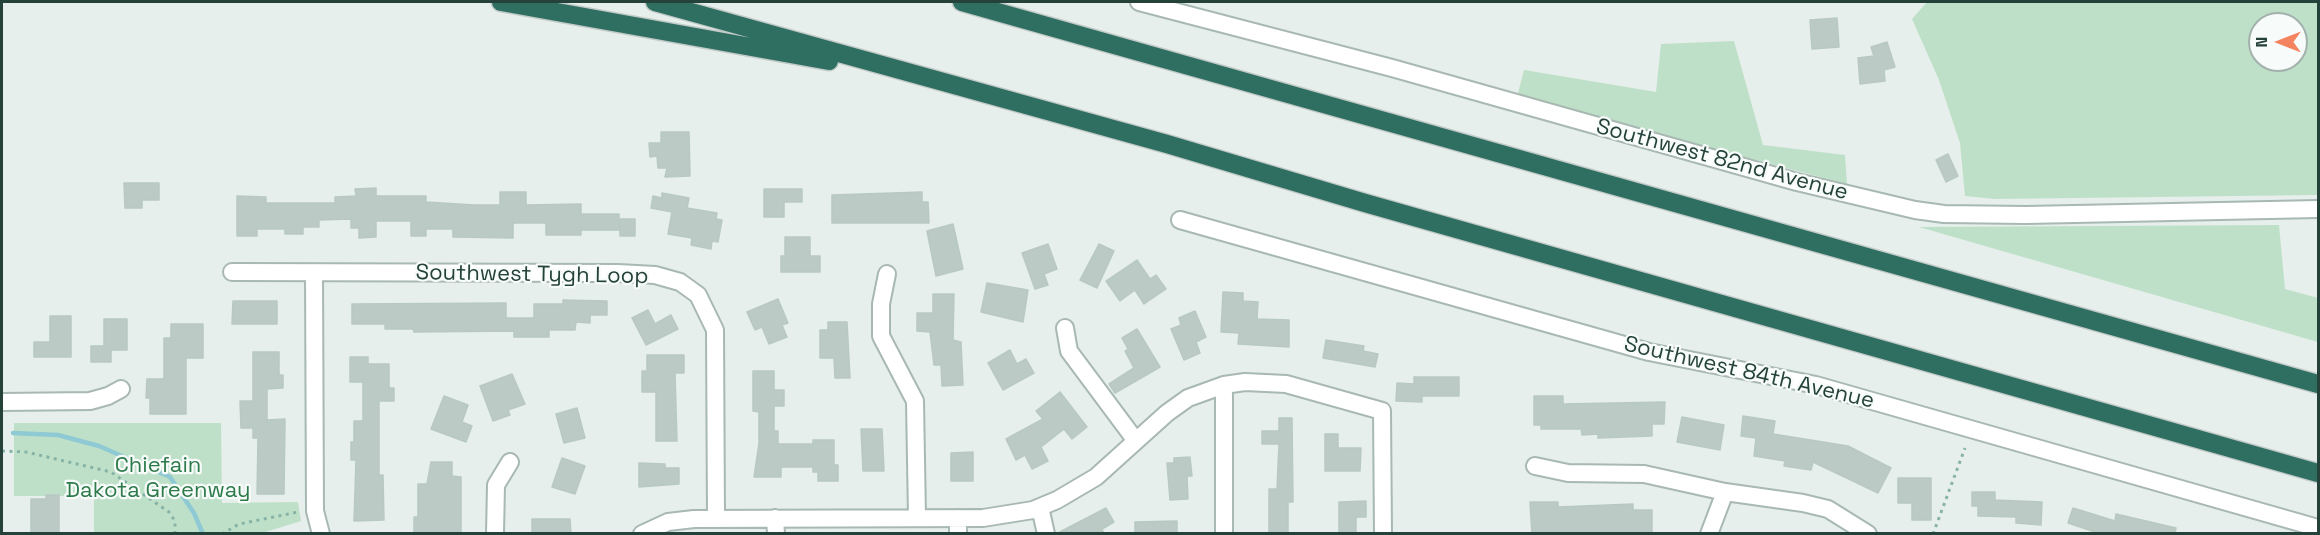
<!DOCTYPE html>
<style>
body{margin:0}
#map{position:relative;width:2320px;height:535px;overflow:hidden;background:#e6efeb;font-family:"Space Grotesk",sans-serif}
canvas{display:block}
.frame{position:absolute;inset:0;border:3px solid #24423a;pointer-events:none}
.north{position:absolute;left:2248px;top:12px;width:60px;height:60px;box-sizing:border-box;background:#f7fbf9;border:2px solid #a3b1ad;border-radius:50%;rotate:270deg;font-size:16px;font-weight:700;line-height:24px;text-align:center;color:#24423a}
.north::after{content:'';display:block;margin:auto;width:21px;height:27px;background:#f4845f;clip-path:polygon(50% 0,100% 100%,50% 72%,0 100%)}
</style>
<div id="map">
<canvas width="2320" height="535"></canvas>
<div class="frame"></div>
<div class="north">N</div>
</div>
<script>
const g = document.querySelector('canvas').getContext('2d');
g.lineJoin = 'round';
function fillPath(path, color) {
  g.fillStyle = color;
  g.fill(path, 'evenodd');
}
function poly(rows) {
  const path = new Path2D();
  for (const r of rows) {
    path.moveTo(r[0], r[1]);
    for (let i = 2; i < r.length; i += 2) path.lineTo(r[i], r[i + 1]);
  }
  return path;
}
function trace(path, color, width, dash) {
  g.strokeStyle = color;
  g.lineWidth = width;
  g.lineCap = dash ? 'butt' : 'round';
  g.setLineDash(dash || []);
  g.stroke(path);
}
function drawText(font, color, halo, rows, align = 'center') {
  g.font = font + ' "Space Grotesk",sans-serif';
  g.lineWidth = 4.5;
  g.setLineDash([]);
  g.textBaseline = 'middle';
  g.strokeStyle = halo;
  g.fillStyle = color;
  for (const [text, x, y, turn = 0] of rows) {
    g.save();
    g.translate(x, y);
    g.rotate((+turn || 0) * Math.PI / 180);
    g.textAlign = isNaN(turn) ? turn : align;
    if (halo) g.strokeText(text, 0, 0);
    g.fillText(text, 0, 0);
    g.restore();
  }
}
fillPath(poly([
 [1927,2,2318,2,2318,195,1995,199,1965,196,1960,143,1939,80,1912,19],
 [2260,24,2296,24,2296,60,2260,60],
 [1734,41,1763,145,1845,155,1847,184,1517,97,1524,70,1656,92,1661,44],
 [2279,225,2285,289,2318,298,2318,342,1919,227],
 [14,423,221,423,222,503,298,502,301,521,262,533,94,533,94,496,14,496]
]), '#bfe0c8');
trace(poly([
 [13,433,58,435,99,446,170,477,194,513,203,534]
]), '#8ec9d4', 4.5);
const building = poly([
 [1837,18,1839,47,1812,49,1810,20,1837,18],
 [1887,42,1895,67,1884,70,1885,81,1860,84,1858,58,1874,56,1871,47,1887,42],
 [661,132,689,132,690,176,665,177,667,168,658,168,657,156,650,157,649,143,661,143,661,132],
 [1948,154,1958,176,1946,182,1936,160,1948,154],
 [124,183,159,183,159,200,142,200,142,208,125,208,124,183],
 [376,188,376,196,426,196,426,202,474,205,500,205,500,192,526,192,526,205,581,204,581,214,619,214,619,230,581,230,581,235,546,235,546,223,513,223,513,238,453,237,453,229,426,229,426,236,411,236,411,221,376,221,376,237,359,238,359,228,351,228,351,219,319,220,319,227,303,227,303,234,285,234,285,229,257,229,257,236,237,236,237,196,266,197,266,203,335,203,335,197,356,196,355,189,376,188],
 [764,189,802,189,802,202,784,202,784,217,764,217,764,189],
 [922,192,922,202,928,202,929,223,832,223,832,195,922,192],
 [662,193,689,198,687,208,717,213,716,219,722,220,718,242,712,241,711,249,691,245,692,238,668,234,672,212,651,208,653,196,662,198,662,193],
 [620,219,635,219,635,236,620,236,620,219],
 [953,224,963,269,936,276,927,231,953,224],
 [785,237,810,237,810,256,820,256,820,272,781,272,781,256,785,256,785,237],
 [1048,244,1057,269,1044,274,1048,285,1035,289,1022,253,1048,244],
 [1099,244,1114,251,1097,288,1080,280,1099,244],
 [1137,260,1150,279,1156,275,1166,289,1144,304,1135,290,1120,301,1106,281,1137,260],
 [987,283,1028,290,1023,322,981,312,987,283],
 [1223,292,1243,293,1243,301,1258,302,1257,319,1289,320,1289,347,1238,344,1239,333,1221,332,1223,292],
 [933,294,954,294,953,340,961,342,963,385,942,386,941,365,934,365,930,332,917,331,917,313,933,313,933,294],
 [778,299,788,323,782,325,787,337,769,344,762,327,755,330,747,312,778,299],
 [563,300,607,301,607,315,590,315,590,323,576,322,575,330,549,330,549,337,514,337,514,331,414,332,413,329,385,329,385,324,352,324,352,304,506,303,506,318,534,318,534,304,563,304,563,300],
 [233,301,277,301,277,324,232,324,233,301],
 [648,310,655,324,671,315,678,329,646,345,632,318,648,310],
 [1195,311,1206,337,1196,342,1200,353,1184,360,1171,329,1181,325,1179,318,1195,311],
 [50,316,71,316,71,357,34,357,34,342,50,342,50,316],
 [104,319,127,319,127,350,111,350,111,362,91,362,91,346,104,346,104,319],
 [828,322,847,322,850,378,835,378,834,358,820,358,820,330,828,330,828,322],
 [171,324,203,324,203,358,186,358,186,414,150,414,150,398,146,398,147,379,164,379,164,338,171,338,171,324],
 [1137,329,1160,367,1115,393,1109,384,1134,368,1125,351,1128,349,1122,338,1137,329],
 [1326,340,1364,346,1363,351,1378,354,1375,367,1323,358,1326,340],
 [1010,350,1017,364,1026,359,1034,373,1003,390,988,363,1010,350],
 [253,352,279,352,279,375,283,375,283,388,267,389,267,420,285,419,284,494,257,494,258,438,253,438,253,428,241,428,240,401,253,401,253,352],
 [647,355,684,355,684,373,675,373,677,441,656,441,656,392,642,392,642,371,647,371,647,355],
 [350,357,368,357,368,364,389,364,389,388,394,388,394,401,379,401,379,475,383,475,384,520,354,521,356,460,351,460,351,442,354,442,354,421,363,421,363,382,350,382,350,357],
 [753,371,774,371,774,390,784,390,784,406,774,406,774,431,778,431,778,444,813,444,813,440,834,440,834,465,838,465,838,481,818,481,818,472,813,472,813,467,781,467,781,477,754,477,759,443,759,412,753,411,753,371],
 [512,374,525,404,508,410,510,415,493,421,480,386,512,374],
 [1414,377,1459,377,1459,396,1422,396,1422,402,1396,401,1397,383,1414,384,1414,377],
 [1060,392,1087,427,1072,439,1064,429,1041,447,1048,461,1032,469,1025,455,1016,460,1006,439,1043,419,1036,411,1060,392],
 [444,396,468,405,462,422,472,426,466,442,431,429,444,396],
 [1534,396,1563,396,1563,404,1665,402,1664,424,1652,424,1652,436,1598,438,1598,434,1582,435,1581,429,1541,429,1541,425,1534,425,1534,396],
 [577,408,585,438,564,443,556,414,577,408],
 [1743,416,1775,421,1773,434,1848,446,1891,468,1878,493,1813,462,1811,470,1784,466,1785,461,1754,456,1756,438,1741,436,1743,416],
 [1682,417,1724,425,1720,450,1677,442,1682,417],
 [1279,418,1292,418,1293,502,1288,502,1288,534,1269,534,1269,489,1277,489,1279,444,1262,444,1262,431,1279,431,1279,418],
 [861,429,882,429,884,471,863,471,861,429],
 [1325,434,1338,434,1338,448,1361,448,1360,471,1325,471,1325,434],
 [973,452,973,481,951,481,951,453,973,452],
 [1190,457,1192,476,1187,476,1188,499,1170,500,1167,463,1174,463,1174,458,1190,457],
 [562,458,585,466,575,494,552,487,562,458],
 [431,462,452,462,452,476,461,477,461,534,414,534,414,517,418,517,418,484,427,484,431,462],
 [639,463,665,464,665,468,679,468,679,484,639,487,639,463],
 [1898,478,1931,478,1931,520,1912,520,1912,503,1898,503,1898,478],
 [1972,492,1995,492,1995,500,2042,502,2041,525,2016,523,2016,517,1978,516,1978,506,1972,506,1972,492],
 [46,495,59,495,59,534,31,534,31,499,46,499,46,495],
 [1366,501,1366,517,1356,517,1356,534,1339,534,1339,502,1366,501],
 [1530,502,1558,502,1558,507,1633,504,1633,510,1652,510,1652,534,1532,534,1530,502],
 [1106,508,1114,522,1102,529,1104,534,1056,534,1106,508],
 [2073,508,2115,521,2116,514,2176,528,2175,534,2101,534,2068,523,2073,508],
 [532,519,570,519,571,534,532,534,532,519],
 [1177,521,1177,534,1135,534,1135,522,1177,521]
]);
fillPath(building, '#bbcac4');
trace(building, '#b8c9c2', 1.5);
const minor = poly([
 [1139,2,1392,68,1797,182,1915,210,1944,214,2026,215,2318,209],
 [1180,220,1649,352,1816,385,2318,528],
 [232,272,618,273,655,275,680,282,698,295,715,330,716,518],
 [314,273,315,511,321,534],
 [887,274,881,304,881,336,915,401,917,518],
 [1065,328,1069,351,1136,441],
 [2,402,90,401,108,396,121,389],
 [1535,466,1568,473,1644,474,1725,492,1803,503,1828,509,1868,534],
 [1040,507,1046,534],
 [775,518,776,534],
 [958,518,958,534],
 [495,534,496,485,510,462],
 [642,534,668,522,694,519,983,518,1033,510,1057,500,1096,477,1167,413,1188,398,1224,385,1245,382,1286,384,1382,411,1383,534],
 [1224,534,1224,385],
 [1709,534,1725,492]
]);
const highway = poly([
 [501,2,829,61],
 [655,2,1167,144,1365,203,2318,473],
 [962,2,2318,384]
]);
trace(minor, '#a8b8b2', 20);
trace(highway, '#c2cac8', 21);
trace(poly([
 [2,451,26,452,111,472,169,512,175,521,175,534],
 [222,534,239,524,298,512],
 [1933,534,1965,448]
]), '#86b3a5', 3, [3, 4.5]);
trace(minor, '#fff', 16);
trace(highway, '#2f6f62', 18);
drawText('22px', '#24423a', '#f7fbf9', [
 ["Southwest 82nd Avenue",1722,160,15],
 ["Southwest Tygh Loop",532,275,1],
 ["Southwest 84th Avenue",1749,373,13]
]);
drawText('22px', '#2d7a4b', '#f7fbf9', [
 ["Chiefain",158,466],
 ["Dakota Greenway",158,491]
]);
</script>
